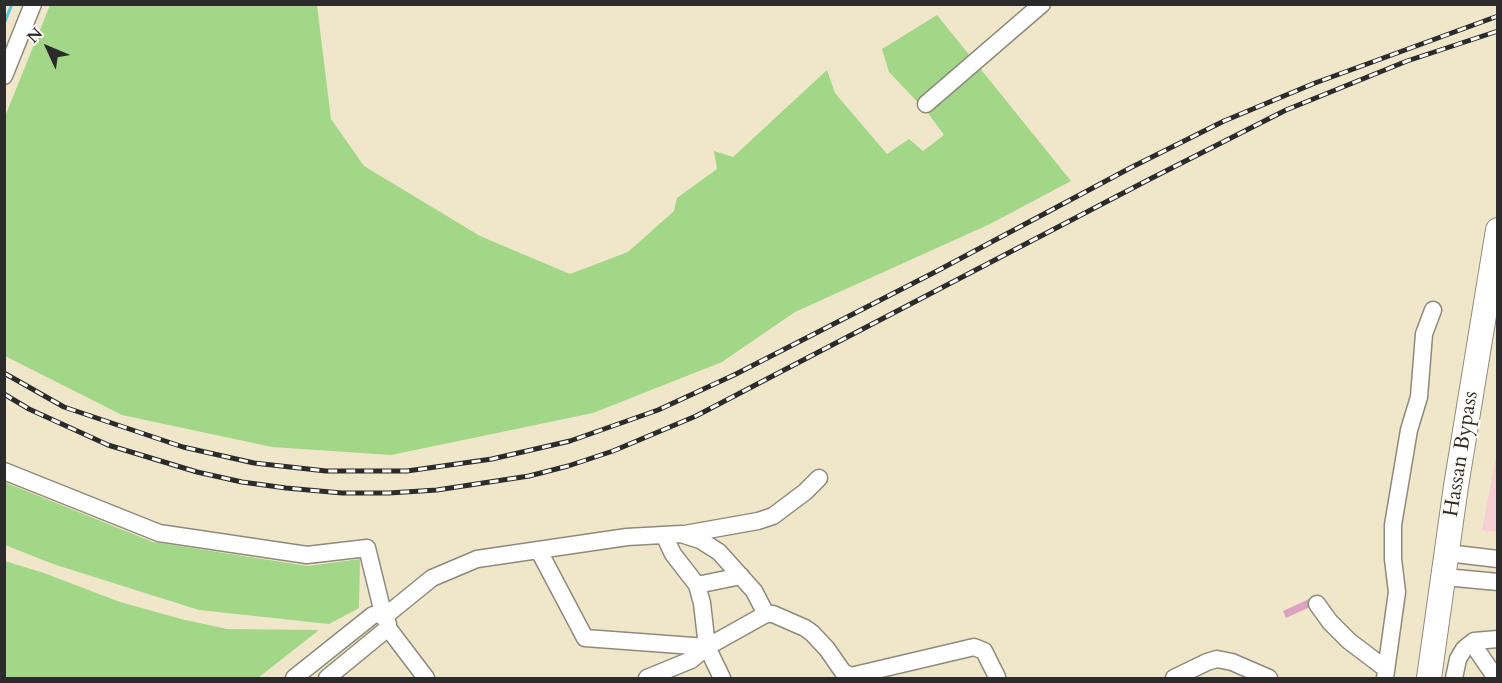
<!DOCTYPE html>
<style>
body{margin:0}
#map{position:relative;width:1502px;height:683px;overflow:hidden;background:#f0e7cb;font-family:Cardo,serif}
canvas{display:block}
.frame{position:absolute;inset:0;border:6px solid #2b2b2b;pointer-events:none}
.north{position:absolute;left:18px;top:18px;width:60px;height:60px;-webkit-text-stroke:4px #fdfcf7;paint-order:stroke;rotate:314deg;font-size:16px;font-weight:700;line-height:24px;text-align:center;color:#2b2b2b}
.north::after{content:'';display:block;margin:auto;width:21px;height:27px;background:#2b2b2b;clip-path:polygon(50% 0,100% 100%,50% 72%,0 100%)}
</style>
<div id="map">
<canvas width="1502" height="683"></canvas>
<div class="frame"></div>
<div class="north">N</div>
</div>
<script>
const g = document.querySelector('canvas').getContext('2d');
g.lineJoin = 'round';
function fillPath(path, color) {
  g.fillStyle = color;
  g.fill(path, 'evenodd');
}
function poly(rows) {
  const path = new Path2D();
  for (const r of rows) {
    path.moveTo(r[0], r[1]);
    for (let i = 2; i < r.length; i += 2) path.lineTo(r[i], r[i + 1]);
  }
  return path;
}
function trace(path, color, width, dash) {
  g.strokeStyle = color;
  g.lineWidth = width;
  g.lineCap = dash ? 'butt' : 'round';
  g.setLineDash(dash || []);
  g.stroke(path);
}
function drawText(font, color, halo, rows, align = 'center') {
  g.font = font + ' Cardo,serif';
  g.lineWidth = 4.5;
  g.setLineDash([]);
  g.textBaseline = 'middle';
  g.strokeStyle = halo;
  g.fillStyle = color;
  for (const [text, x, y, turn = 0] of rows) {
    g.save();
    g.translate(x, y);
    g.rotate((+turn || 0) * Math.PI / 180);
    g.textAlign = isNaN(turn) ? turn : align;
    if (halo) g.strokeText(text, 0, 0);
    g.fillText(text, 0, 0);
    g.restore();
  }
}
fillPath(poly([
 [1497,452,1497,532,1482,530]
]), '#f7cfd3');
fillPath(poly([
 [50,5,317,5,331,119,364,166,480,236,570,274,628,252,674,211,677,198,717,169,714,151,733,157,827,70,835,93,887,154,909,139,923,151,944,135,928,113,889,72,882,49,937,15,1071,181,990,224,795,312,722,362,593,413,391,455,272,447,122,415,5,356,4,119],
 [4,482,153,542,308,566,360,559,359,608,329,624,199,610,53,564,5,545],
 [5,561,44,573,120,602,181,619,227,629,319,630,258,678,5,678]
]), '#a2d787');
trace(poly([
 [4,24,12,4]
]), '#61c4df', 3);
fillPath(poly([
 [1309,599,1312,606,1286,618,1283,611]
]), '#dca3c0');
const minor = poly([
 [4,76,33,4],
 [926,104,1042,4],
 [4,471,159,533,307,555,367,548,384,617,388,624,388,628,327,678],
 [685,534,758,521,773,516,805,492,819,478],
 [664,535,673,554,697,585,702,603,707,647,722,678],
 [539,551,585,638,707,647],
 [1447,553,1498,559],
 [1445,577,1498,582],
 [697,585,741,576],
 [1317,604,1330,622,1349,641,1386,669],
 [384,617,432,578,477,559,627,537,681,534,700,540,719,552,754,591,766,614],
 [388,628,426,678],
 [1472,643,1496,678],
 [294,678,373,615,378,614,384,617],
 [647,678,691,660,707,647,766,614,773,614,805,628,812,633,827,649,843,672,851,676,974,647,984,651,997,677],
 [1174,678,1207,662,1217,659,1232,662,1269,678],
 [1385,678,1397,592,1393,559,1393,525,1409,430,1419,397,1424,334,1433,310],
 [1454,678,1458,659,1464,649,1474,641,1498,639]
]);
const highway = poly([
 [1429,678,1456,486,1498,230]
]);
trace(minor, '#8e897b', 19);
trace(highway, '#8e897b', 26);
trace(minor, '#fff', 16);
trace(highway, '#fff', 24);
const rail = poly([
 [4,373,64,407,183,447,254,463,326,471,407,471,492,459,570,441,658,410,734,375,937,271,1132,167,1224,121,1315,83,1498,16],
 [4,394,29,409,108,445,197,472,242,482,286,488,342,493,389,493,437,490,529,476,568,466,613,451,696,416,1150,179,1286,110,1407,61,1498,31]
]);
trace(rail, '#2b2b2b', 5);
trace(rail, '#fdfcf7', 3, [9]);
drawText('21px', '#2b2b2b', '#fdfcf7', [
 ["Hassan Bypass",1462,454,-81]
]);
</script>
